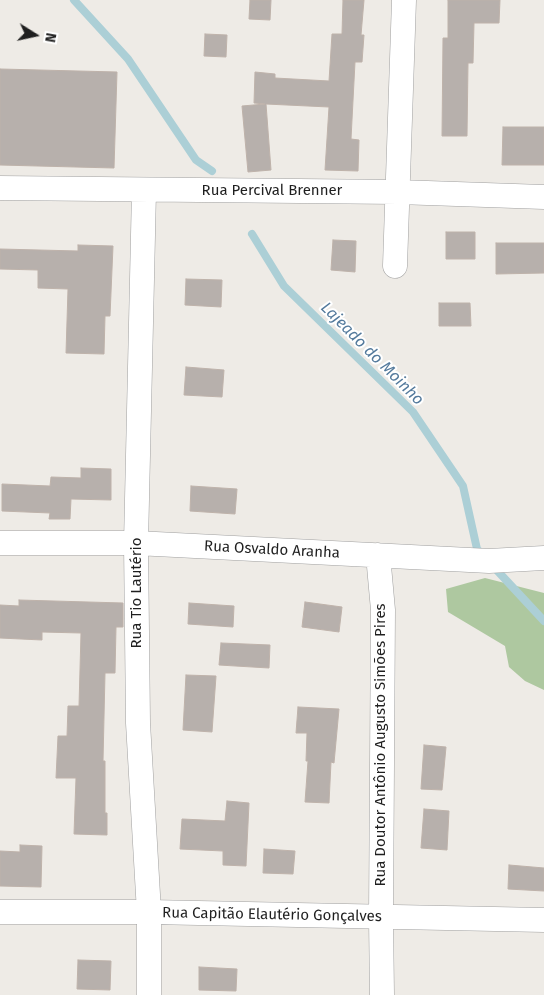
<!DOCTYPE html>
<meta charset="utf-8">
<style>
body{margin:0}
#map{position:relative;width:544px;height:995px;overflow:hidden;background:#eeebe6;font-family:"Fira Sans",sans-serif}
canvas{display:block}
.north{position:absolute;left:10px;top:10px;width:50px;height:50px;-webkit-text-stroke:4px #fff;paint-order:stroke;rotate:100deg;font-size:14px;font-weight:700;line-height:20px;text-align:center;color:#1f1f1f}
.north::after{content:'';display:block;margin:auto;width:18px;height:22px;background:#1f1f1f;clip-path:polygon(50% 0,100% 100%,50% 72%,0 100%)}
</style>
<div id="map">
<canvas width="544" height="995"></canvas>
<div class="north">N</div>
</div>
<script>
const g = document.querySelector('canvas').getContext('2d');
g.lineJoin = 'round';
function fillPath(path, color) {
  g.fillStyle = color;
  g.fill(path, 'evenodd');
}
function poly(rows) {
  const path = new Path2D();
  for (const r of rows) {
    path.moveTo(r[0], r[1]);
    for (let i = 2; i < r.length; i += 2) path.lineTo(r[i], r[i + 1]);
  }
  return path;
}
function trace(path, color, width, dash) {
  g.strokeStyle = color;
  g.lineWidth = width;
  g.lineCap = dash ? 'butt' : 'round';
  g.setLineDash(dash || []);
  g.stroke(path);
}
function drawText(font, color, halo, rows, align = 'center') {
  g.font = font + ' "Fira Sans",sans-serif';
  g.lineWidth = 4;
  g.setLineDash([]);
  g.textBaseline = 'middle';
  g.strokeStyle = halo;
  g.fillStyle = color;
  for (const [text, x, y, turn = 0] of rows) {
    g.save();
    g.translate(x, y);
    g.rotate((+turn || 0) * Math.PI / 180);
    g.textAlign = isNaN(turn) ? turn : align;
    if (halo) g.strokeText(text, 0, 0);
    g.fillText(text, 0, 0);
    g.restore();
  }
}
fillPath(poly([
 [485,578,544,593,544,690,525,681,509,667,505,646,448,612,446,589]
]), '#aec8a0');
trace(poly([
 [74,0,128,59,196,160,212,171],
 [252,234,284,286,413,412,463,486,477,549,483,555],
 [492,565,544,621]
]), '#accfd6', 8);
const building = poly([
 [250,0,271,0,270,20,249,19,250,0],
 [343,0,364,0,361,35,364,35,362,62,355,62,351,139,359,140,358,171,325,170,329,107,266,104,271,170,248,172,242,106,265,104,254,103,255,72,275,74,275,78,329,81,332,34,342,34,343,0],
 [448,0,500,0,499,23,474,23,473,63,468,63,467,136,442,136,443,38,448,38,448,0],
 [205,34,227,35,226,57,204,56,205,34],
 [0,69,117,72,114,168,0,165,0,69],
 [503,127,544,127,544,165,502,165,503,127],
 [446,232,475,232,475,259,446,259,446,232],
 [333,240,356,241,355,272,331,270,333,240],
 [496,243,544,243,544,273,496,274,496,243],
 [78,245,113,246,110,316,105,316,104,354,66,353,68,289,38,288,38,270,0,269,0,249,78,251,78,245],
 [186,279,222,280,221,307,185,305,186,279],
 [439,303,470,303,471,326,439,326,439,303],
 [186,367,224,370,222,397,184,395,186,367],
 [81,468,111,469,111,500,71,499,70,519,49,519,50,513,2,511,2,484,50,486,51,477,81,478,81,468],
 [191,486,237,489,235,514,190,511,191,486],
 [19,600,123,603,123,627,116,627,115,673,105,673,103,761,105,761,105,813,107,813,107,835,74,834,76,778,56,778,58,736,67,736,68,706,79,706,81,633,42,632,42,640,0,638,0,605,19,606,19,600],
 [305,602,342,607,339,632,302,627,305,602],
 [189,603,234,606,233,627,188,624,189,603],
 [221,643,270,645,269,668,219,665,221,643],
 [186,675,216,676,212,732,183,730,186,675],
 [298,707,339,709,334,763,331,762,329,803,305,802,308,761,306,761,307,733,296,733,298,707],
 [424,745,446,747,442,790,421,789,424,745],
 [227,801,249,803,246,866,223,865,223,851,180,849,182,819,225,821,227,801],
 [424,809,449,811,447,850,421,848,424,809],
 [20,845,42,846,41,887,0,886,0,851,20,852,20,845],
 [264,849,295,851,293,874,263,873,264,849],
 [509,865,544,868,544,891,508,889,509,865],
 [78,960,111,961,110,990,77,989,78,960],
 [199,967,237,969,236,991,199,990,199,967]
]);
fillPath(building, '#b7b0ac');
trace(building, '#beb2aa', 1);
const street = poly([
 [0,188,398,192,544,197],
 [144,191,136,543,138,723,149,912,149,995],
 [395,266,404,0],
 [0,543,136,543,489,561,544,558],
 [378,555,383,610,381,918,382,995],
 [0,912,149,912,544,920]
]);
trace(street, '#a0a0a0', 25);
trace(street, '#fff', 24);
drawText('15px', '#1f1f1f', '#fff', [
 ["Rua Percival Brenner",272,191],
 ["Rua Osvaldo Aranha",272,550,3],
 ["Rua Tio Lautério",137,593,-90],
 ["Rua Doutor Antônio Augusto Simões Pires",381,745,-90],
 ["Rua Capitão Elautério Gonçalves",272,915,1]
]);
drawText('italic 16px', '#547a9c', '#fff', [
 ["Lajeado do Moinho",372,354,45]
]);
</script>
